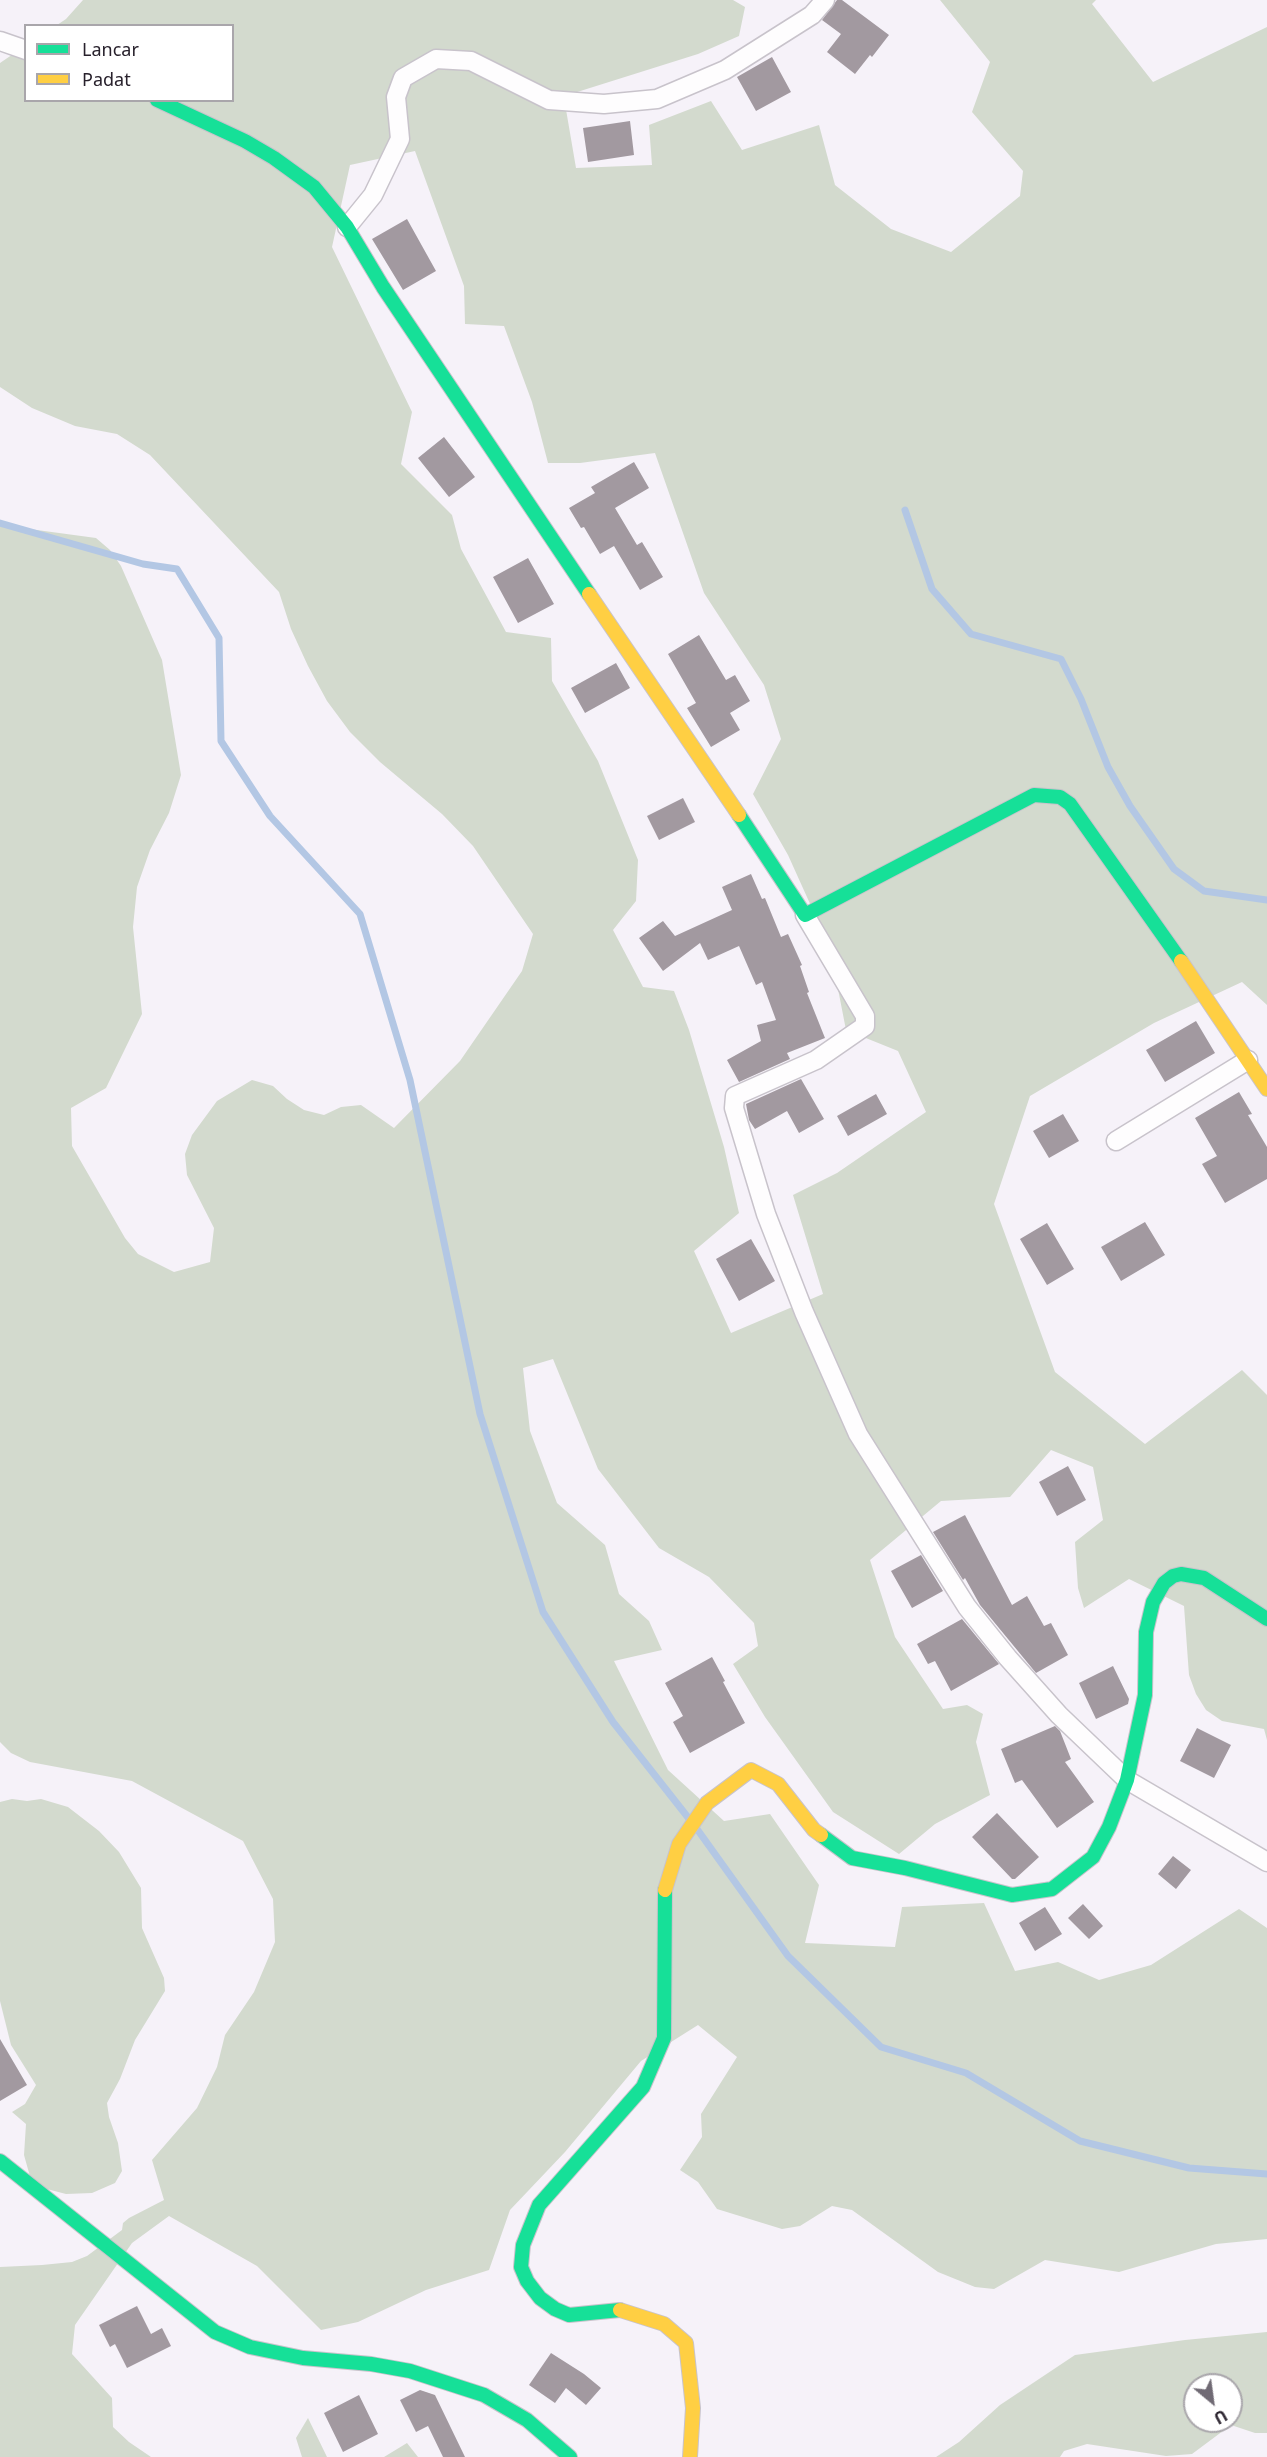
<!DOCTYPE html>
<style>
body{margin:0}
#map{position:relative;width:1267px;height:2457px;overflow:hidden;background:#f6f2f9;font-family:"Noto Sans",sans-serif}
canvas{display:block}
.legend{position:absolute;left:24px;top:24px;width:210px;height:78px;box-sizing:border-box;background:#fff;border:2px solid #a9a6ab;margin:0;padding:8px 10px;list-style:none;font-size:18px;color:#28212c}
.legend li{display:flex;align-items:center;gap:12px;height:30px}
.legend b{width:30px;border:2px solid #a9a6ab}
.north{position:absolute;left:1183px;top:2373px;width:60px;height:60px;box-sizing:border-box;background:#fff;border:2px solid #a9a6ab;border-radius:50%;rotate:151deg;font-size:16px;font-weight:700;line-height:24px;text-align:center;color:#28212c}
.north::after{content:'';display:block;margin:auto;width:21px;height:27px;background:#706a74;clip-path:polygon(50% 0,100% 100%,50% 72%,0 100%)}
</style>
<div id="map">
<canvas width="1267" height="2457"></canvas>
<ul class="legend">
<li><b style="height:8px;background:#16e098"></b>Lancar</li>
<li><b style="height:8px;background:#ffcf43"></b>Padat</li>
</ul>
<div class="north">U</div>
</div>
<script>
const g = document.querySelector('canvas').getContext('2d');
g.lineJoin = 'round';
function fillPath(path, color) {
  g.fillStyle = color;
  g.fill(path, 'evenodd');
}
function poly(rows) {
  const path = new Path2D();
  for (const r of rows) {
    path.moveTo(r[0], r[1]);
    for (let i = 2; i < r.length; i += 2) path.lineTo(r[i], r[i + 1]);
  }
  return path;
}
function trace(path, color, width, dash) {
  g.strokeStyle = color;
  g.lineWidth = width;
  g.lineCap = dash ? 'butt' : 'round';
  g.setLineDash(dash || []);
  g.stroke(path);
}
fillPath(poly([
 [83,0,733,0,745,7,739,36,698,54,574,93,563,92,576,168,652,165,649,125,711,101,742,150,819,125,835,185,891,229,951,252,1020,196,1023,171,972,112,990,62,940,0,1096,0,1092,4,1153,82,1267,27,1267,1005,1242,982,1154,1023,1030,1096,994,1204,1055,1372,1145,1444,1242,1370,1267,1395,1267,1740,1264,1729,1222,1721,1206,1710,1196,1694,1189,1675,1184,1606,1129,1579,1084,1608,1078,1588,1075,1542,1103,1520,1093,1467,1051,1450,1010,1497,941,1501,870,1560,895,1637,943,1709,967,1705,983,1714,976,1742,990,1795,935,1824,899,1854,833,1812,765,1717,733,1664,758,1646,754,1623,709,1577,659,1548,598,1469,553,1359,523,1368,530,1431,557,1503,605,1545,619,1594,649,1621,662,1650,614,1661,668,1770,724,1821,770,1814,819,1885,805,1943,895,1947,902,1907,984,1903,1015,1971,1058,1962,1099,1980,1151,1965,1239,1909,1267,1928,1267,2239,1216,2244,1119,2272,1045,2260,994,2289,975,2287,938,2272,852,2210,832,2206,800,2226,782,2229,717,2209,698,2182,680,2170,702,2137,701,2114,737,2057,698,2025,641,2061,565,2152,510,2210,489,2270,426,2290,358,2322,321,2330,257,2266,169,2216,132,2243,75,2325,72,2354,112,2398,113,2427,129,2442,151,2457,0,2457,0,2267,42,2265,72,2262,87,2256,122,2230,123,2223,129,2218,164,2200,152,2160,197,2108,217,2067,225,2035,254,1992,275,1942,273,1899,243,1841,132,1781,30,1762,11,1753,0,1742,0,525,96,538,110,550,121,566,162,660,181,775,169,813,150,850,137,887,133,927,142,1014,106,1088,71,1108,72,1146,125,1238,138,1254,174,1272,210,1262,214,1228,187,1175,185,1154,192,1135,217,1101,252,1080,273,1086,287,1099,304,1110,324,1115,341,1107,361,1105,394,1128,460,1061,522,971,533,934,473,846,442,814,380,762,350,732,327,701,308,666,291,629,279,592,150,455,117,434,75,426,32,408,0,387,0,63,25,46,26,100,232,100,232,26,57,25,66,19],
 [415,151,464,286,465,324,504,326,532,402,548,463,580,463,655,453,704,593,764,685,781,739,753,794,788,855,830,948,846,1030,898,1051,926,1112,837,1173,793,1195,823,1294,731,1333,694,1251,739,1213,724,1147,689,1030,674,991,643,987,613,930,636,901,638,860,598,761,552,681,551,638,506,632,461,549,452,515,401,464,412,412,332,247,350,165],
 [12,1799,27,1801,41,1799,68,1807,99,1831,119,1852,141,1888,142,1928,164,1978,165,1991,135,2040,120,2079,107,2103,109,2117,118,2143,122,2171,115,2183,92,2193,66,2194,43,2188,31,2180,24,2155,26,2124,12,2112,25,2104,36,2085,11,2045,0,2001,0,1802],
 [1267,2332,1267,2433,1255,2433,1231,2425,1192,2454,1166,2456,1087,2444,1064,2451,1060,2457,936,2457,959,2442,1000,2405,1075,2355,1185,2340],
 [1195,2385,1231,2385,1231,2421,1195,2421],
 [308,2418,327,2457,302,2457,296,2438],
 [407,2443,418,2457,384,2457]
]), '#d3dace');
trace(poly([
 [905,510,932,589,971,634,1061,659,1081,699,1108,767,1130,806,1174,869,1204,891,1267,900],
 [0,523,143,564,177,569,219,638,221,741,270,816,360,914,410,1080,480,1414,543,1612,613,1722,690,1820],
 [697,1829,788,1956,881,2047,966,2073,1080,2141,1189,2168,1267,2174]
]), '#b3c7e4', 7);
fillPath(poly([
 [837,0,842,0,889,35,872,57,870,55,855,74,827,52,841,34,822,20],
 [772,57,791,92,756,111,737,77],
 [630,121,634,155,588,162,583,128],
 [407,219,436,271,403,290,372,239],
 [444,437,475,477,449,497,418,458],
 [634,462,649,488,615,508,637,545,642,542,663,577,640,590,614,546,600,554,584,527,581,528,569,508,595,493,591,487],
 [528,558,554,604,518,623,493,577],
 [699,635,726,680,735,675,750,701,730,713,740,730,711,747,687,708,696,703,668,654],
 [616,663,630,688,585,713,571,688],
 [683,798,695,822,659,840,647,816],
 [751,874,762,899,765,898,781,937,788,934,802,965,800,966,809,992,807,993,825,1038,787,1053,790,1059,739,1082,727,1060,761,1041,757,1025,776,1020,762,982,756,985,739,946,708,960,700,943,663,971,639,938,663,921,675,936,732,910,722,887],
 [1196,1021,1215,1053,1165,1082,1146,1050],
 [801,1079,824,1119,799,1133,787,1111,755,1129,749,1120,746,1104],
 [1239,1092,1252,1114,1248,1115,1267,1147,1267,1179,1225,1203,1202,1164,1217,1156,1195,1118],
 [876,1094,887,1114,848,1136,837,1116],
 [1063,1114,1079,1141,1049,1158,1033,1131],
 [1145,1222,1165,1255,1121,1281,1101,1247],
 [1047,1223,1074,1269,1047,1285,1020,1239],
 [751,1239,775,1281,739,1301,716,1259],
 [1068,1466,1086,1500,1057,1516,1039,1482],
 [965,1515,1012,1605,1027,1596,1044,1626,1051,1623,1068,1655,1036,1673,980,1605,965,1578,963,1580,933,1532],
 [921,1555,943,1591,912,1608,891,1571],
 [962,1619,999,1664,951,1691,935,1661,928,1664,917,1644],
 [712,1657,725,1681,723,1682,745,1723,690,1753,673,1722,683,1716,665,1683],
 [1113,1666,1129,1699,1128,1704,1096,1719,1079,1683],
 [1055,1726,1060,1731,1071,1759,1065,1762,1094,1802,1057,1828,1022,1780,1015,1783,1001,1749],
 [1197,1728,1231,1745,1214,1778,1180,1761],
 [997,1813,1039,1857,1015,1879,1012,1879,972,1837],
 [1173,1856,1191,1870,1176,1889,1158,1874],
 [1083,1904,1103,1926,1089,1939,1068,1918],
 [1045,1907,1062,1934,1035,1951,1019,1923],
 [0,2039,27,2085,0,2101],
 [137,2306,151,2334,162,2328,171,2346,127,2368,115,2344,110,2347,99,2325],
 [551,2353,584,2374,601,2388,586,2405,566,2388,555,2403,529,2385],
 [420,2390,435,2395,465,2457,443,2457,428,2426,416,2432,400,2400],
 [359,2395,378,2434,343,2452,324,2413]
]), '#a299a0');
const street = poly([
 [0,41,26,50],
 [347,227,373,195,400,139,396,97,403,78,436,59,471,61,549,100,604,104,657,99,725,70,812,15,825,0],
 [805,915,865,1016,865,1026,816,1060,735,1096,734,1108,766,1214,804,1312,858,1434,967,1607,1008,1658,1059,1715,1127,1780,1267,1862],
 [1116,1141,1248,1060]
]);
const fast = poly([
 [157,100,245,141,274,158,314,187,347,227,383,287,589,594],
 [739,815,805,915,1034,795,1060,797,1070,804,1181,961],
 [821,1835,852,1858,905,1868,1012,1895,1052,1889,1093,1857,1109,1827,1127,1780,1145,1695,1146,1632,1153,1602,1164,1583,1173,1576,1181,1574,1204,1578,1267,1619],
 [0,2161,215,2332,250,2347,303,2358,371,2364,410,2371,484,2395,527,2420,570,2457],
 [620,2310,569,2315,555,2309,540,2298,527,2281,521,2267,523,2245,539,2205,643,2087,664,2038,665,1890]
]);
const slow = poly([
 [589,594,739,815],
 [1181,961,1267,1089],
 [665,1890,679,1844,707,1803,751,1770,778,1784,814,1830,821,1835],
 [620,2310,664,2324,686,2343,693,2408,690,2457]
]);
trace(street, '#c8c3cb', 21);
trace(fast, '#c8c3cb', 16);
trace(slow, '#c8c3cb', 16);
trace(street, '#fefdfe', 18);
trace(fast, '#16e098', 14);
trace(slow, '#ffcf43', 14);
</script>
